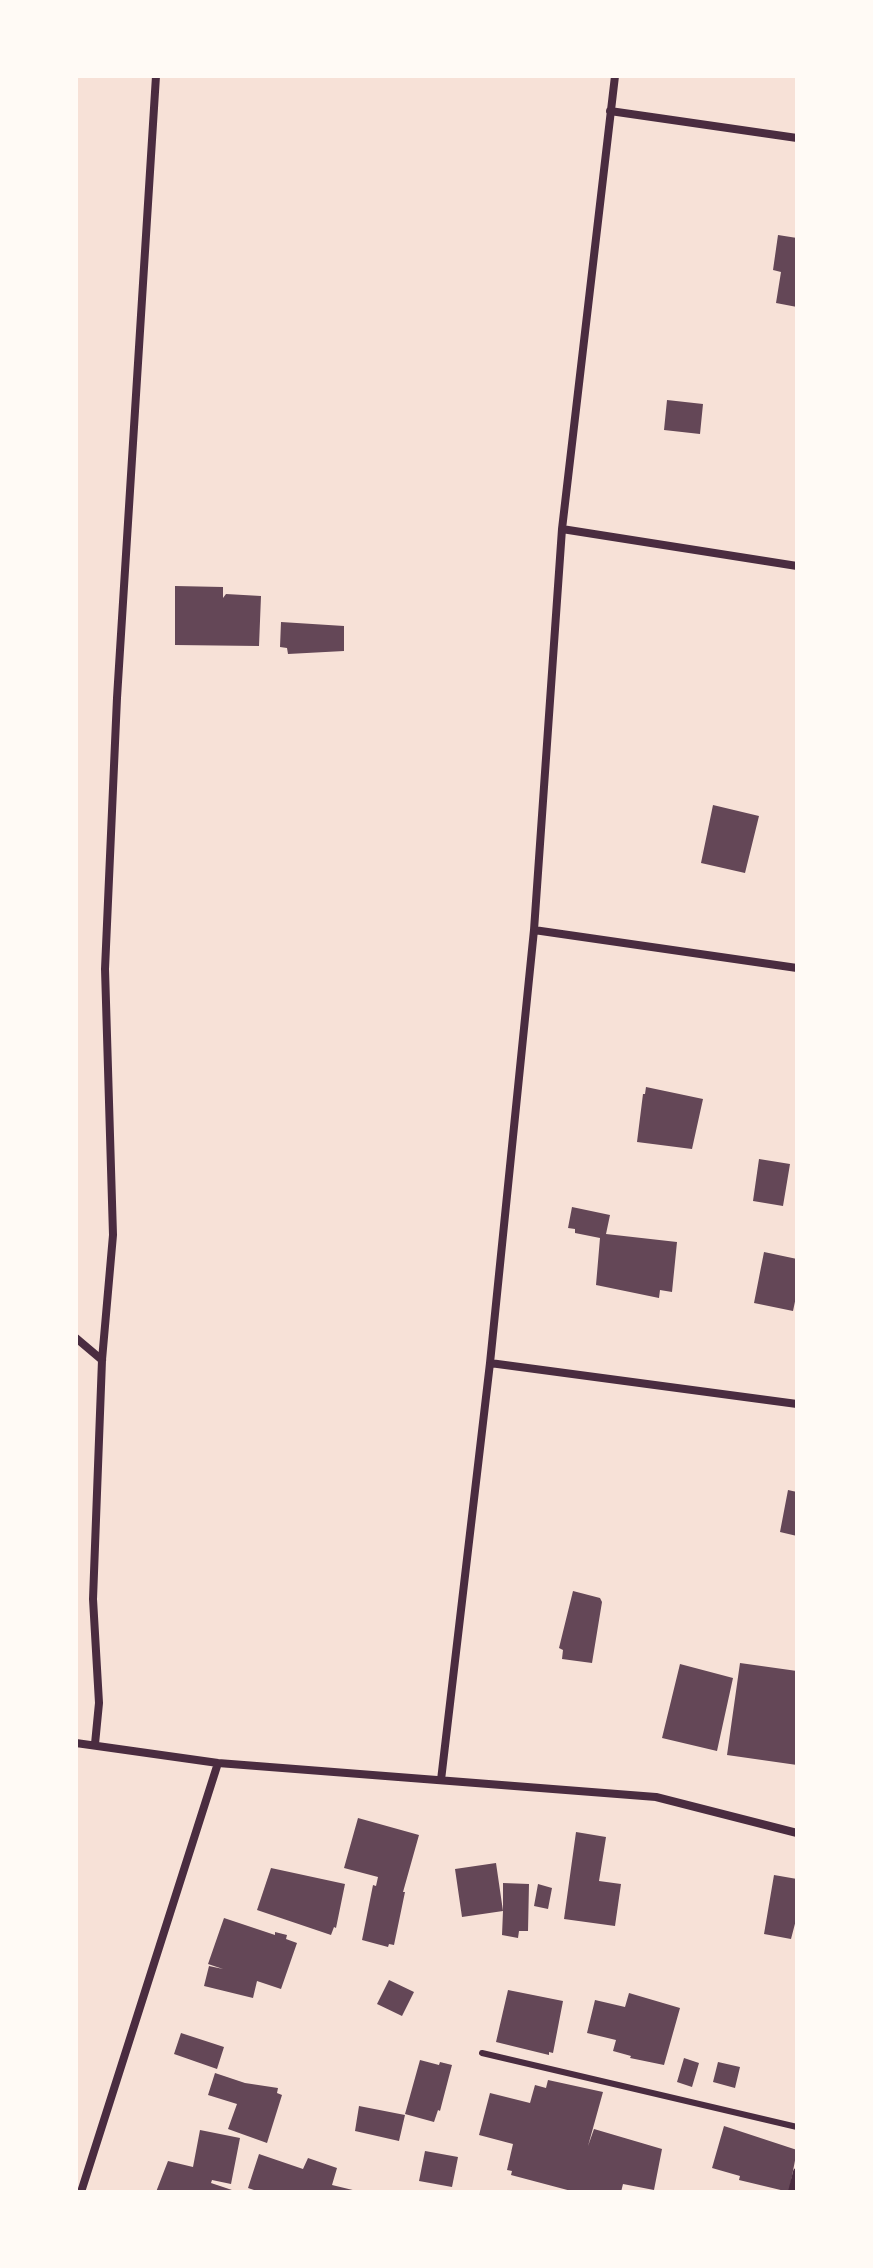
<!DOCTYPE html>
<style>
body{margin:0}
#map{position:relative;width:873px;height:2268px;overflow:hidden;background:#f7e1d7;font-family:"Varela Round",sans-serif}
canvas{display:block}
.frame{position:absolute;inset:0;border:78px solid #fffaf5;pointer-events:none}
</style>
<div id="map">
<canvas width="873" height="2268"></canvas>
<div class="frame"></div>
</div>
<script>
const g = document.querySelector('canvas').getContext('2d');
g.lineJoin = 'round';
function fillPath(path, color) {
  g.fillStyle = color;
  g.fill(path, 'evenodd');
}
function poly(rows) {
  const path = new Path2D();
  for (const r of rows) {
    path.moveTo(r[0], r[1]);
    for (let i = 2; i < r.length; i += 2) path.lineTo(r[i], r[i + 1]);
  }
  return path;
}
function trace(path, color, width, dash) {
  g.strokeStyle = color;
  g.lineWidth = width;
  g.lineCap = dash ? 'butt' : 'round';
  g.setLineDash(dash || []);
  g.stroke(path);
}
fillPath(poly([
 [778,235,797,238,797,307,776,303,781,272,773,270],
 [667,400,703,404,700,434,664,430],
 [175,586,223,587,223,598,226,594,261,596,259,646,175,645],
 [281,622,344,626,344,651,288,654,287,648,280,647],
 [713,805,759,816,745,873,701,863],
 [646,1087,703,1099,692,1149,637,1142,643,1094,645,1094],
 [759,1159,790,1164,783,1206,753,1201],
 [572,1207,610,1215,606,1234,677,1242,672,1292,660,1290,659,1298,596,1285,600,1238,575,1233,575,1229,568,1228],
 [764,1252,797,1259,797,1292,793,1311,754,1303],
 [788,1490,797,1492,797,1536,780,1532],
 [573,1591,600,1598,602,1602,592,1663,562,1659,563,1650,559,1648],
 [740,1663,797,1671,797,1765,727,1755],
 [680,1664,733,1678,717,1751,662,1738],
 [358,1818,419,1835,403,1892,405,1892,394,1945,389,1944,388,1947,362,1940,373,1885,376,1886,378,1877,344,1868],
 [576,1832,606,1837,599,1881,621,1884,615,1926,564,1919],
 [496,1863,503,1911,503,1883,529,1884,528,1931,519,1931,518,1938,502,1935,503,1911,462,1917,455,1869],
 [271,1868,345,1884,336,1928,334,1927,331,1935,257,1910],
 [774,1875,797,1879,797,1916,791,1939,764,1934],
 [538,1884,552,1888,548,1909,534,1906],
 [224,1918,275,1935,275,1932,287,1935,286,1939,297,1943,281,1989,257,1981,253,1998,204,1986,209,1966,223,1969,208,1964],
 [389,1980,414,1992,402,2016,377,2004],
 [508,1990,563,2001,553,2053,549,2052,549,2055,496,2042],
 [629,1993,680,2008,664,2065,630,2058,631,2056,613,2051,616,2040,587,2033,595,2000,625,2007],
 [181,2033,224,2047,217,2069,174,2054],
 [684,2058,699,2063,692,2087,677,2082],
 [420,2060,439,2065,440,2062,452,2065,440,2111,438,2110,434,2122,405,2114],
 [718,2062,740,2067,735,2088,713,2082],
 [215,2073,245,2083,278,2088,277,2093,282,2095,267,2143,228,2129,237,2104,208,2095],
 [548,2080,603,2092,588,2146,594,2129,662,2149,654,2190,623,2184,621,2192,575,2192,511,2175,512,2171,507,2170,513,2144,479,2135,490,2093,530,2103,535,2085,546,2088],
 [359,2106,405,2115,399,2141,355,2131],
 [724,2126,797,2150,789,2192,739,2180,740,2176,712,2168],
 [200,2130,240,2138,231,2184,212,2180,211,2183,238,2192,156,2192,168,2161,193,2167],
 [425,2151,458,2157,452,2187,419,2181],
 [259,2154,303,2169,308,2158,337,2168,332,2185,361,2192,260,2192,248,2188]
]), '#644757');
trace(poly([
 [482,2053,797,2127]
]), '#4a2c40', 6);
trace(poly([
 [610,111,797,138],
 [562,529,797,566],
 [534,930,797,968],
 [76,1338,102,1360],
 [490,1363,797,1404],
 [76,1743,218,1763,656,1797,797,1833],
 [95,1744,99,1703,93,1599,102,1360,113,1235,105,969,117,698,156,76],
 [441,1780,490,1363,534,930,562,529,615,76],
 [81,2192,218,1763],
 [792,2192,797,2172]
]), '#4a2c40', 8);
</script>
